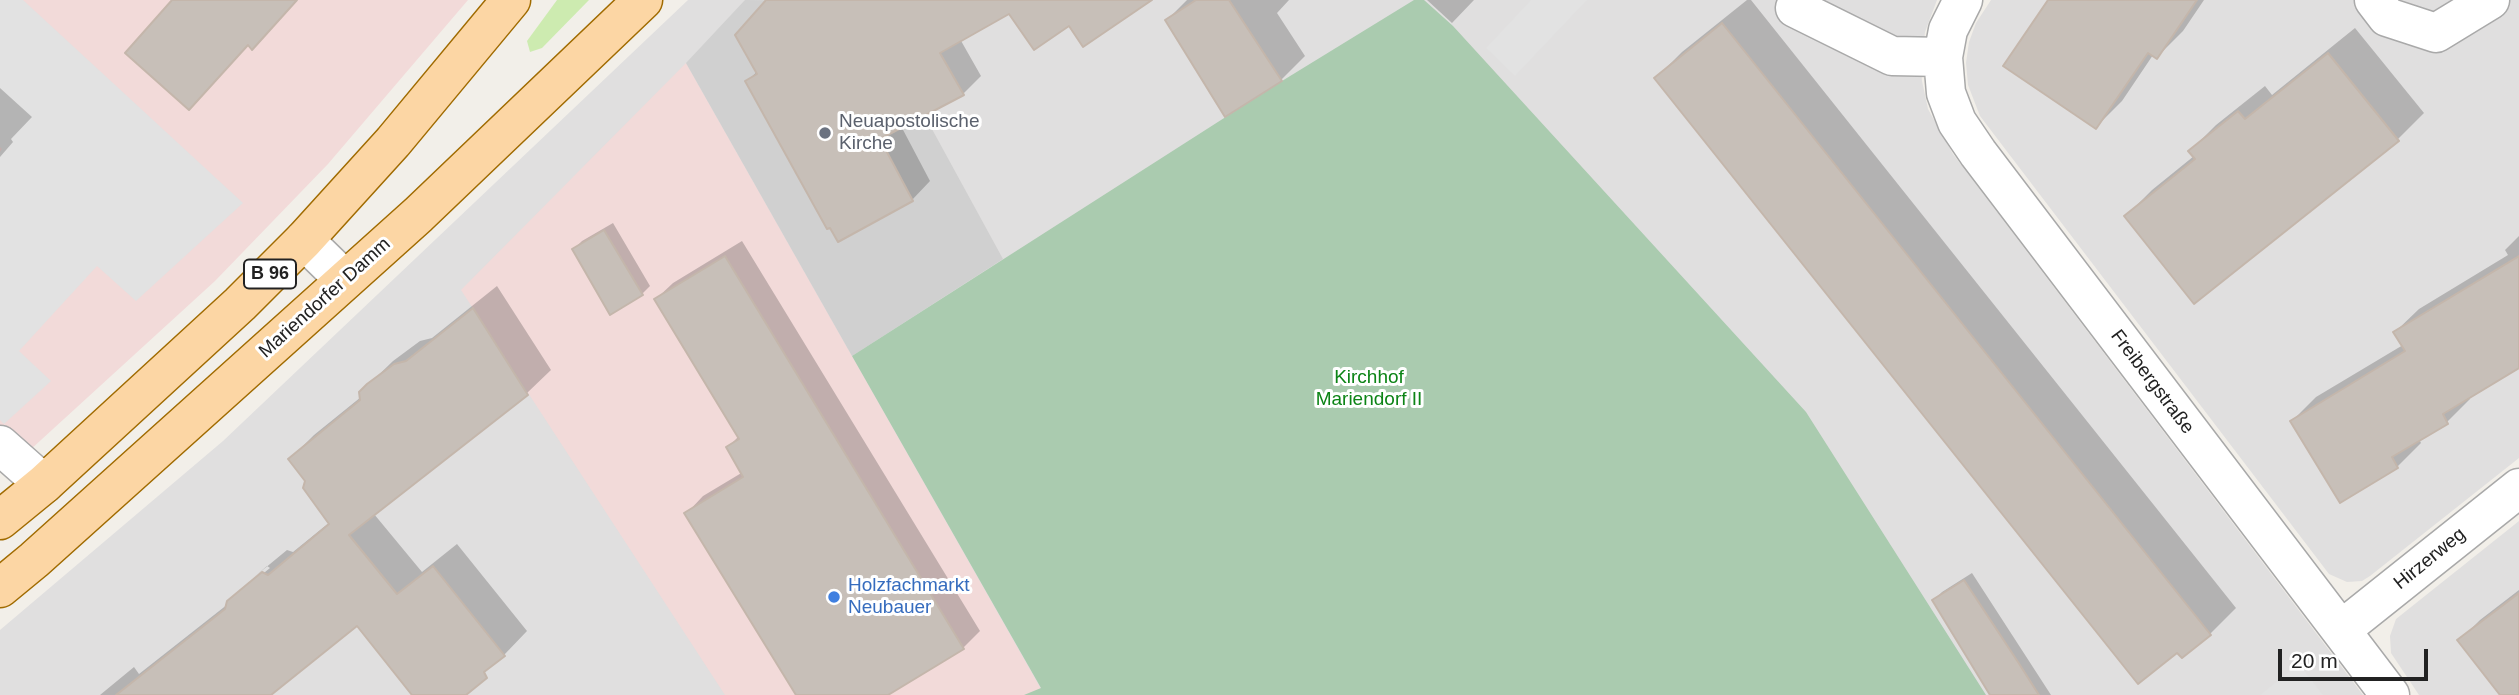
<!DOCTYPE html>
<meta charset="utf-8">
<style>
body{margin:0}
#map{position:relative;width:2519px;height:695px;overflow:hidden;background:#f2efe9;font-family:Helvetica,sans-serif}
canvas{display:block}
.scale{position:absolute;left:2278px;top:649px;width:150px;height:32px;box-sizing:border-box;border:4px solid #222;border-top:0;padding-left:9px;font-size:21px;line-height:24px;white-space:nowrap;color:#222;-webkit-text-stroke:5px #fff;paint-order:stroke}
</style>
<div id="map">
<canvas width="2519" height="695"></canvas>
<div class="scale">20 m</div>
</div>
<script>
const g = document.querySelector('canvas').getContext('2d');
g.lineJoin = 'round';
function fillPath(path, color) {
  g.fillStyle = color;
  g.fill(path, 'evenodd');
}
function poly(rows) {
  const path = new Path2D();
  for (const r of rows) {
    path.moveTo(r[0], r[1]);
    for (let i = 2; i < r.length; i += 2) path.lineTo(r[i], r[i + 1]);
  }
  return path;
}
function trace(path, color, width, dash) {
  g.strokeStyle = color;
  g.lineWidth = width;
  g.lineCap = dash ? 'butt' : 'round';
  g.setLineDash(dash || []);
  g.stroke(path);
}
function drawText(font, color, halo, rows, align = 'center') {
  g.font = font + ' Helvetica,sans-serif';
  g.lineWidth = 6;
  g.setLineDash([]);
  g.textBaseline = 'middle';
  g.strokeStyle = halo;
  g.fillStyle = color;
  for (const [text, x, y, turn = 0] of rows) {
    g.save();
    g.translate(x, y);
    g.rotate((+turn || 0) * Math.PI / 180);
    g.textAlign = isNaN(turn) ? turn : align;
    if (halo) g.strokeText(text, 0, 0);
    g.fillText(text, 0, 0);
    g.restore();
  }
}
fillPath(poly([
 [688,0,1937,0,1925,32,1921,69,1922,81,1928,109,1953,154,2363,695,0,695,0,630,223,441],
 [1991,0,2519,0,2519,458,2370,576,2362,581,2347,582,2329,574,1980,116,1968,85,1966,63,1969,42,1976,23],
 [2519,521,2519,695,2419,695,2391,653,2390,636,2396,619]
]), '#e0dfdf');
fillPath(poly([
 [0,0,468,0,328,164,215,281,18,461,0,469],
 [686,63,852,356,1041,689,1024,695,725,695,461,290]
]), '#f2dad9');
fillPath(poly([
 [745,0,862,1,1003,259,852,356,686,63]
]), '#d0d0d0');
fillPath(poly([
 [557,0,589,0,542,48,530,52,527,41]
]), '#cdebb0');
fillPath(poly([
 [1414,0,1424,0,1453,26,1806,412,1986,695,1024,695,1041,688,852,356,1282,81]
]), '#aacbaf');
fillPath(poly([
 [0,0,23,0,243,203,136,301,97,266,19,351,51,381,4,424,0,420,0,152,2,149,0,147],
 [1531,0,1587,0,1515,76,1486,48],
 [2299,664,2323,695,2260,695]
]), '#e2e2e2');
fillPath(poly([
 [768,0,1143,0,1069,24,1010,12,960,39,981,76,963,94,901,126,930,181,912,200,747,81,758,71],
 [1187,0,1289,0,1277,13,1305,56,1281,80,1167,20],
 [1427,0,1474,0,1452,23],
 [1747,0,1751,0,2236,608,2210,634,1656,78,1682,52],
 [2050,0,2204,0,2183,31,2157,57,2153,55,2122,101,2096,127],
 [2355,28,2424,113,2398,139,2194,302,2126,216,2152,190,2194,156,2190,151,2216,125,2265,86,2272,95],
 [0,88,32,117,11,139,13,142,0,157],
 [613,223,650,286,642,294,574,249,582,241],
 [2519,236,2519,358,2469,396,2470,399,2447,422,2419,439,2421,443,2397,467,2292,421,2316,397,2403,345,2395,332,2419,309,2508,255,2505,250],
 [742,241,980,631,963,648,886,695,798,695,687,513,703,496,743,472,728,447,739,436,656,299,673,283],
 [497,286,551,370,527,393,374,514,422,572,457,544,527,631,504,655,453,695,414,695,357,624,268,695,100,695,134,667,139,674,228,604,249,582,249,585,270,568,267,566,253,578,287,550,293,552,330,522,307,481,290,459,314,435,361,397,360,393,393,361,420,341,432,338],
 [1972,573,2051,695,1994,695,1934,600,1942,592],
 [2519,590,2519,693,2502,695,2460,640,2480,620]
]), '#0003');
const building = poly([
 [172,0,297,0,252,50,248,45,189,110,125,53,172,0],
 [766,0,1152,0,1083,47,1069,26,1034,50,1009,14,940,53,964,95,880,139,913,201,838,242,830,228,827,229,745,81,757,74,735,35,766,0],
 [1196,0,1229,0,1282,81,1225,117,1165,20,1196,0],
 [2048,0,2197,0,2157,59,2148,53,2096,129,2003,66,2048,0],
 [1722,23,2211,635,2182,658,2177,653,2138,684,1654,78,1722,23],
 [2328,53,2399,141,2194,304,2124,216,2195,159,2188,151,2238,111,2245,119,2328,53],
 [604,230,643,295,610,315,572,249,604,230],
 [725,256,964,649,888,695,796,695,684,513,743,477,726,447,739,439,654,299,725,256],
 [2519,256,2519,368,2443,414,2448,424,2392,457,2398,468,2340,503,2290,421,2405,351,2393,332,2519,256],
 [473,308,528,395,349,535,397,594,433,566,505,656,484,672,487,678,466,695,412,695,357,626,271,695,116,695,225,609,227,601,262,572,268,575,329,524,303,488,305,481,288,459,360,400,359,392,367,384,394,364,406,361,473,308],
 [1964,580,2018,662,2039,695,1990,695,1932,600,1964,580],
 [2519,593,2519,695,2500,695,2457,640,2519,593]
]);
fillPath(building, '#c7bfb8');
trace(building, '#c4b6ab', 2);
const minor = poly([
 [1963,0,1948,30,1943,57,1946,93,1957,122,1978,153,2390,695],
 [2374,0,2387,17,2436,33,2490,0],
 [1795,8,1892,56,1943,57],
 [304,240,345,280],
 [0,445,44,484],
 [2341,630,2519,488]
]);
const major = poly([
 [0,520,44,484,240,304,304,240,393,142,511,0],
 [0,588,34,560,418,215,643,0]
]);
trace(minor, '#a9a9a9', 41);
trace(major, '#a06b00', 41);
trace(minor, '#fff', 38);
trace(major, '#fcd6a4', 38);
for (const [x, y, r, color] of [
 [825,133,7,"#6b7280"],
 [834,597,7,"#3f7fe0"]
]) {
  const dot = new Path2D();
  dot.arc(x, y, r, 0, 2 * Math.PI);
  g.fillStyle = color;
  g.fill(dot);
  trace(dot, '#fff', 2.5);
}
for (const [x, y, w] of [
 [270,274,52]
]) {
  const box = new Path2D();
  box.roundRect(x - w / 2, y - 14.5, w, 29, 5);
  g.fillStyle = '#fff';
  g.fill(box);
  trace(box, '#222', 2);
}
drawText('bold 18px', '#222', null, [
 ["B 96",270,274]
]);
drawText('19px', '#5b616d', '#fff', [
 ["Neuapostolische",839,122],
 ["Kirche",839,144]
], 'left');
drawText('19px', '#222', '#fff', [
 ["Mariendorfer Damm",325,298,-42],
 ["Freibergstraße",2152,382,53],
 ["Hirzerweg",2430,559,-39]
]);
drawText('19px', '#0c8416', '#fff', [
 ["Kirchhof",1369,378],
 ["Mariendorf II",1369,400]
]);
drawText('19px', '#366cbe', '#fff', [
 ["Holzfachmarkt",848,586],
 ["Neubauer",848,608]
], 'left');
</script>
